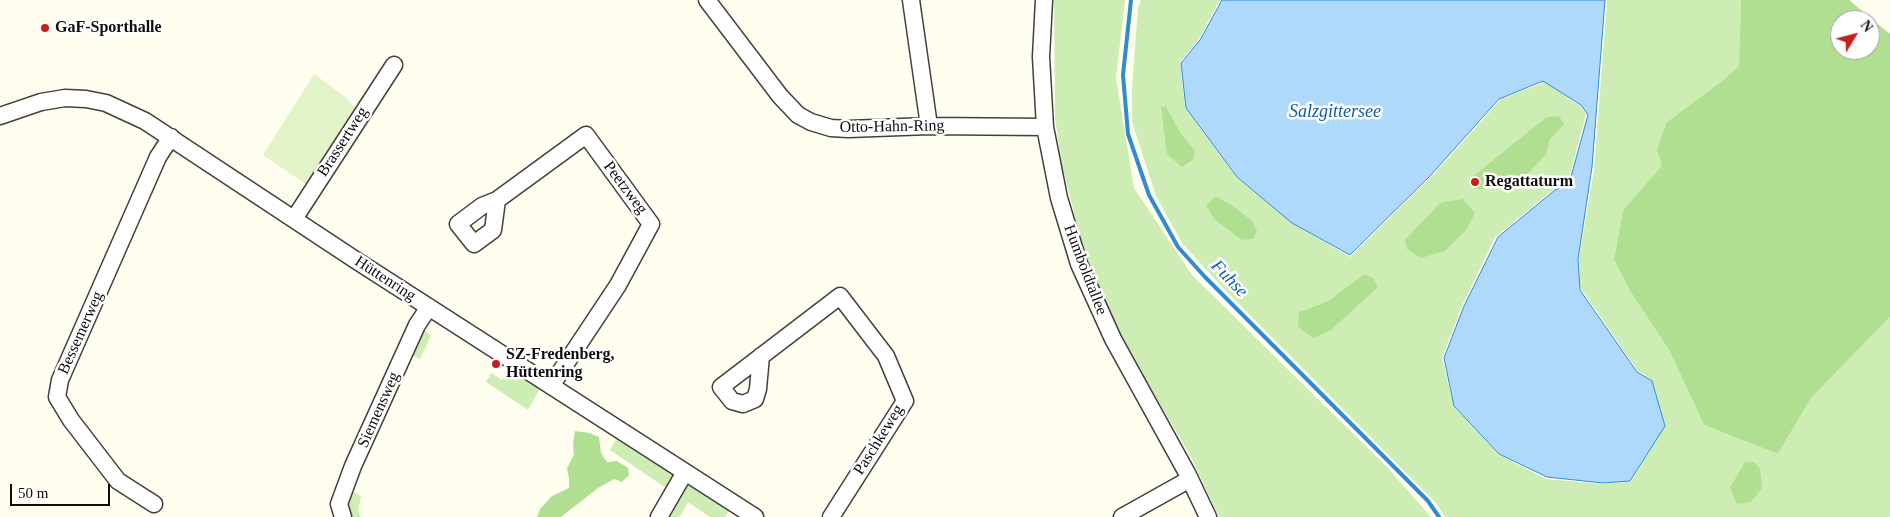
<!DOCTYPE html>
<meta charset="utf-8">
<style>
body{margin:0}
#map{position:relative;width:1890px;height:517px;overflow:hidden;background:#fffdee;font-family:"Times New Roman",serif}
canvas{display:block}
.north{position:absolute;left:1830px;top:10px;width:50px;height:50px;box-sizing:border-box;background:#fff;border:1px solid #9e9e9e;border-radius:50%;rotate:53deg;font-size:14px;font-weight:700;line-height:20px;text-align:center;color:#0d0d0d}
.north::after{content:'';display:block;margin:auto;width:18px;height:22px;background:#c81d1b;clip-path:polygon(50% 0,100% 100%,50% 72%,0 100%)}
.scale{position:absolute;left:10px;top:484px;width:100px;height:22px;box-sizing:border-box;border:2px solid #0d0d0d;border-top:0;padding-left:6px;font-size:15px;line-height:18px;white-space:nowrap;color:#0d0d0d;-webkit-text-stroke:4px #fff;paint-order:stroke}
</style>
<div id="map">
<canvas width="1890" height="517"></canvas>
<div class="north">N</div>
<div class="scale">50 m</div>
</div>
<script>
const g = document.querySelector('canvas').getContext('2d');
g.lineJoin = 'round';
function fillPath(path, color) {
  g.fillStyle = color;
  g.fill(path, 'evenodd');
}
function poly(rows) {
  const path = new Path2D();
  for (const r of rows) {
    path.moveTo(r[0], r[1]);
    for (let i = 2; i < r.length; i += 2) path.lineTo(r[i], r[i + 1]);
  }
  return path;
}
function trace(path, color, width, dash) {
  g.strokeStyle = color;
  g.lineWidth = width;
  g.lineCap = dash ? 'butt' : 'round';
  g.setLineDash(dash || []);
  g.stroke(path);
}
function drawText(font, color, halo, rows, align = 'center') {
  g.font = font + ' "Times New Roman",serif';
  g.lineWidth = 5;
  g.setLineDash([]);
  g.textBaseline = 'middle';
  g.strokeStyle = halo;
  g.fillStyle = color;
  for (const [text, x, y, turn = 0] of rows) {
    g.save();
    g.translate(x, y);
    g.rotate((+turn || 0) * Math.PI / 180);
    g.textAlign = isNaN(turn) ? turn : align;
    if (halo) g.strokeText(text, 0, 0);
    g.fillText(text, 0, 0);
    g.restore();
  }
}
fillPath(poly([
 [1054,0,1125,0,1116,78,1134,188,1192,275,1388,468,1431,517,1219,517,1191,457,1095,293,1061,162,1055,117],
 [1141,0,1220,0,1198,40,1180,62,1185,108,1236,177,1292,223,1350,257,1434,174,1501,99,1545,82,1580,106,1586,114,1567,185,1554,189,1495,237,1461,308,1442,358,1454,407,1499,455,1546,479,1603,484,1631,482,1665,425,1652,381,1637,370,1580,287,1579,257,1594,170,1607,0,1741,0,1739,66,1721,82,1657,150,1663,166,1623,210,1614,260,1630,291,1669,350,1704,425,1778,454,1811,398,1890,317,1890,517,1445,517,1437,504,1224,289,1182,243,1156,196,1132,122,1132,87,1138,8],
 [1166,106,1180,132,1194,151,1167,154],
 [1546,117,1563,124,1549,141,1474,189,1472,177],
 [1364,274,1330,331,1299,312,1328,301],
 [417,325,431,335,420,359,405,352],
 [514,362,544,381,528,410,486,382,491,373,502,380],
 [621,430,734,503,725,517,710,517,688,502,680,517,659,517,672,492,610,450],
 [345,488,361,496,358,511,361,517,343,517]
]), '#ceedb4');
fillPath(poly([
 [1741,0,1849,0,1890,34,1890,317,1811,398,1778,454,1704,425,1669,350,1630,291,1614,260,1623,210,1662,166,1657,150,1666,123,1721,82,1739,66],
 [1840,20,1870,20,1870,50,1840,50],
 [1166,106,1180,132,1195,151,1193,160,1182,167,1167,154,1161,107],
 [1559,116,1564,124,1549,141,1546,154,1529,173,1489,189,1474,189,1472,177,1546,117],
 [1215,196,1233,206,1252,221,1257,231,1253,239,1242,240,1215,220,1206,206],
 [1463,199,1475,213,1467,229,1445,251,1421,258,1407,249,1405,240,1440,203],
 [1364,274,1373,278,1378,287,1330,331,1313,338,1298,327,1299,312,1328,301],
 [575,431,589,433,599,437,601,453,607,462,617,461,628,468,629,475,622,482,614,479,598,488,561,517,537,517,540,509,552,496,569,488,569,478,567,468,574,455,573,444],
 [1745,462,1754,462,1760,469,1762,488,1751,502,1737,504,1730,488]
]), '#b0df92');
fillPath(poly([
 [314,74,344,96,361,114,313,189,263,155]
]), '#e1f3c7');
const water = poly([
 [1222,0,1605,0,1592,167,1578,259,1580,290,1637,372,1652,381,1665,426,1630,481,1603,483,1547,477,1499,454,1454,406,1444,358,1464,306,1498,237,1555,190,1569,184,1588,115,1581,105,1543,81,1499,99,1430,176,1350,255,1292,223,1237,177,1186,108,1181,63,1200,40,1222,0]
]);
fillPath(water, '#aed9fb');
trace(water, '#2f8ad7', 1);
trace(poly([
 [1131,0,1123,75,1128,134,1149,195,1178,247,1205,277,1428,501,1439,517]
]), '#2f8ad7', 4);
const minor = poly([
 [707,0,780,96,798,115,811,122,831,128,848,129,929,126,1045,127],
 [911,0,929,126],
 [1044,0,1041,57,1045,127,1059,198,1079,264,1113,339,1187,473,1208,517],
 [0,116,41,102,65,98,86,99,106,103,145,121,354,259,755,517],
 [497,200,493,230,474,244,458,224,482,206,497,200,586,135,651,224,618,285,551,386],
 [294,219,394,65],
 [761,356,758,389,755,399,743,404,732,401,721,387,840,296,886,356,905,401,831,517],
 [154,504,118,481,71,420,57,397,60,380,158,157,171,137],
 [343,517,339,504,353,466,417,325,429,307],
 [659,517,685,472],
 [1122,517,1190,479]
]);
trace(minor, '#404040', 19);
trace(minor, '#fff', 16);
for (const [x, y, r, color] of [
 [45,28,5,"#c81d1b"],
 [1475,182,5,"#c81d1b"],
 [496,364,5,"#c81d1b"]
]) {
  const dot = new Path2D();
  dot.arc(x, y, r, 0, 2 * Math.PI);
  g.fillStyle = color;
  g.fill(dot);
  trace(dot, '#fff', 2);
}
drawText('bold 16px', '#0d0d0d', '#fff', [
 ["GaF-Sporthalle",55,28],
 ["Regattaturm",1485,182],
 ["SZ-Fredenberg,",506,355],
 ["Hüttenring",506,373]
], 'left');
drawText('16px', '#0d0d0d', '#fff', [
 ["Otto-Hahn-Ring",892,127,-1],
 ["Brassertweg",343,142,-57],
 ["Peetzweg",625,188,53],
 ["Humboldtallee",1085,270,69],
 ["Hüttenring",385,279,33],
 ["Bessemerweg",81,333,-66],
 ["Siemensweg",379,410,-66],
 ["Paschkeweg",879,440,-58]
]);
drawText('italic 18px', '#0d5ba9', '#fff', [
 ["Salzgittersee",1335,112],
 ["Fuhse",1229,279,46]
]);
</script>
